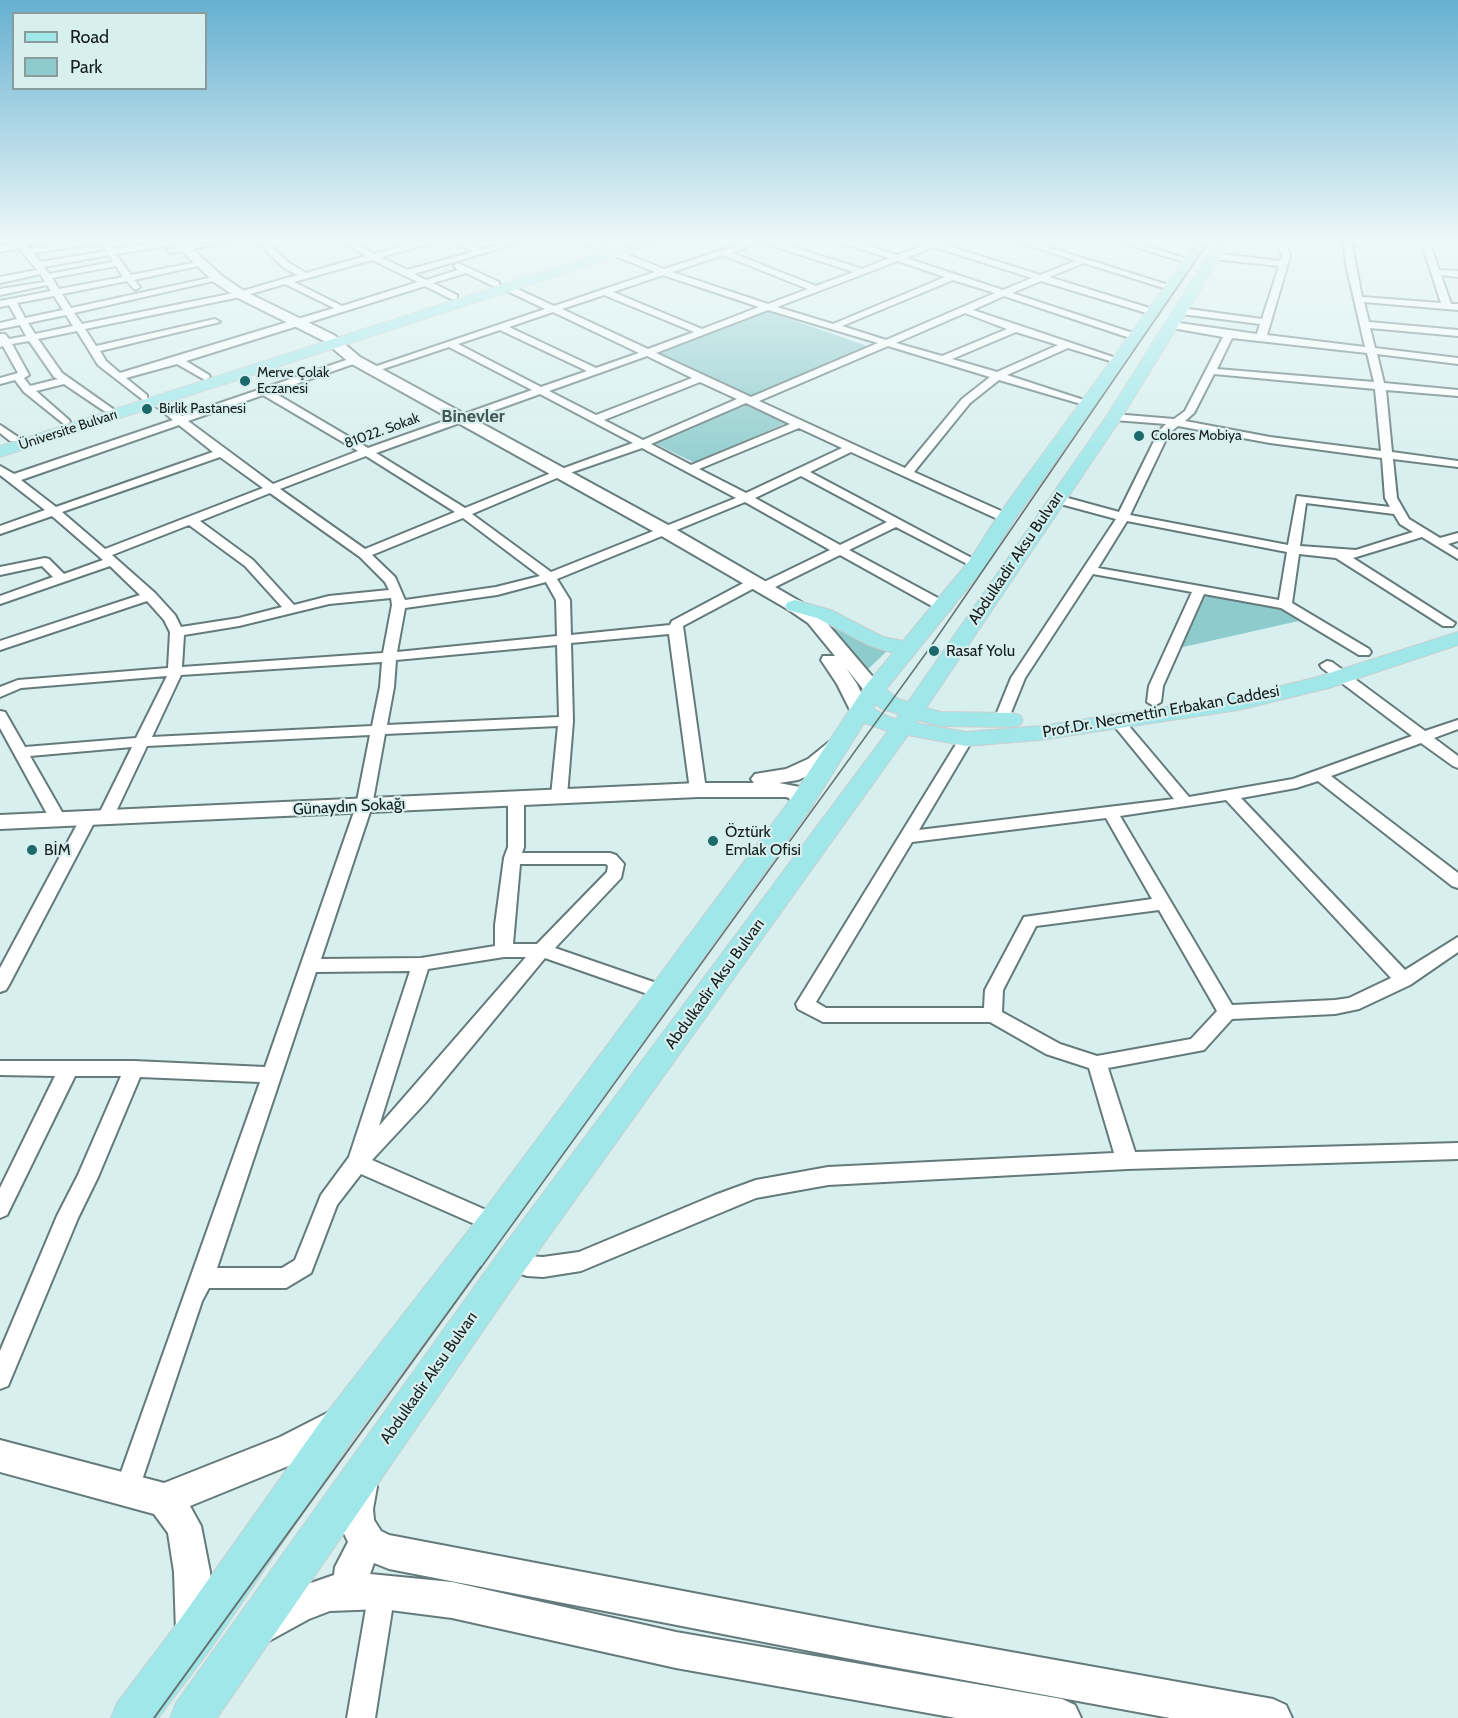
<!DOCTYPE html>
<meta charset="utf-8">
<style>
body{margin:0}
#map{position:relative;width:1458px;height:1718px;overflow:hidden;background:#d8efef;font-family:Cabin,sans-serif}
canvas{display:block}
.legend{position:absolute;left:12px;top:12px;width:195px;height:78px;box-sizing:border-box;background:#d8efef;border:2px solid #8a9b9b;margin:0;padding:8px 10px;list-style:none;font-size:18px;color:#161e1e}
.legend li{display:flex;align-items:center;gap:12px;height:30px}
.legend b{width:30px;border:2px solid #8a9b9b}
</style>
<div id="map">
<canvas width="1458" height="1718"></canvas>
<ul class="legend">
<li><b style="height:8px;background:#9fe7e9"></b>Road</li>
<li><b style="height:16px;background:#8ecbcc"></b>Park</li>
</ul>
</div>
<script>
const g = document.querySelector('canvas').getContext('2d');
g.lineJoin = 'round';
function fillPath(path, color) {
  g.fillStyle = color;
  g.fill(path, 'evenodd');
}
function poly(rows) {
  const path = new Path2D();
  for (const r of rows) {
    path.moveTo(r[0], r[1]);
    for (let i = 2; i < r.length; i += 2) path.lineTo(r[i], r[i + 1]);
  }
  return path;
}
function trace(path, color, width, dash) {
  g.strokeStyle = color;
  g.lineWidth = width;
  g.lineCap = dash ? 'butt' : 'round';
  g.setLineDash(dash || []);
  g.stroke(path);
}
function drawText(font, color, halo, rows, align = 'center') {
  g.font = font + ' Cabin,sans-serif';
  g.lineWidth = 4.5;
  g.setLineDash([]);
  g.textBaseline = 'middle';
  g.strokeStyle = halo;
  g.fillStyle = color;
  for (const [text, x, y, turn = 0] of rows) {
    g.save();
    g.translate(x, y);
    g.rotate((+turn || 0) * Math.PI / 180);
    g.textAlign = isNaN(turn) ? turn : align;
    if (halo) g.strokeText(text, 0, 0);
    g.fillText(text, 0, 0);
    g.restore();
  }
}
fillPath(poly([
 [767,311,870,347,751,396,658,352],
 [747,404,788,422,695,463,654,443],
 [1211,594,1285,609,1303,620,1179,648,1203,598],
 [817,614,889,649,866,671]
]), '#8ecbcc');
const street = poly([
 [13,241,32,241,32,245,26,246,29,249,85,241,107,241,113,249,164,241,180,241,176,244,116,254,131,275,203,261,207,264,134,280,140,287,135,290,127,281,62,294,71,308,218,276,222,279,74,313,82,324,239,292,297,275,283,267,257,241,265,241,289,263,306,273,366,256,342,241,351,241,374,254,421,241,433,241,432,243,381,257,407,270,473,252,453,241,463,241,482,249,512,241,524,241,414,274,426,280,458,270,454,266,458,263,499,282,499,286,493,286,466,273,433,283,457,295,457,299,451,299,425,286,186,361,209,375,210,377,205,380,177,364,126,378,147,395,147,399,143,400,98,365,77,331,38,339,62,373,113,409,112,411,104,411,64,384,36,391,69,420,70,422,65,425,24,392,15,380,0,384,0,378,18,373,3,346,0,347,0,334,5,334,9,339,26,336,20,325,0,329,0,323,17,319,9,305,0,307,0,301,51,291,47,285,0,295,0,289,45,282,40,274,0,283,0,277,37,270,19,248,0,252,0,246,15,243,13,241],
 [100,243,106,251,41,262,33,253,100,243],
 [109,255,113,262,49,274,44,267,109,255],
 [372,260,418,282,342,306,294,282,372,260],
 [116,266,123,277,59,289,52,278,116,266],
 [285,284,334,308,120,373,106,361,100,351,220,322,215,319,96,346,85,329,240,297,285,284],
 [54,296,63,310,25,318,17,303,54,296],
 [66,315,73,326,35,334,28,323,66,315],
 [29,341,54,377,58,379,30,386,24,378,29,375,12,344,29,341],
 [217,241,234,241,171,253,167,250,217,241],
 [580,241,591,241,608,248,604,251,580,241],
 [751,241,762,241,732,253,816,286,854,272,764,243,763,241,774,241,862,269,889,258,842,243,841,241,852,241,897,255,925,245,925,241,947,241,942,244,1040,275,1076,261,1017,241,1028,241,1175,287,1167,289,1084,263,1049,277,1156,310,1158,312,1153,315,1041,281,1012,293,1139,335,1141,337,1136,340,1004,296,973,310,1125,361,1120,364,1068,348,1007,375,1093,403,1088,406,999,380,970,403,914,472,1010,515,1010,521,1002,521,851,452,810,472,983,564,977,568,973,567,896,527,849,550,949,604,951,607,949,610,939,610,840,555,769,590,759,590,758,586,683,626,706,790,704,793,692,793,690,790,669,634,571,643,573,721,567,796,565,800,559,801,551,796,558,726,385,734,372,806,321,959,421,958,495,946,495,925,504,858,508,847,508,798,516,793,524,798,524,847,522,853,610,853,616,855,624,864,621,878,555,948,668,987,671,992,668,997,662,999,545,958,426,1102,372,1160,502,1217,505,1223,502,1229,494,1232,486,1229,361,1174,337,1205,311,1273,286,1288,209,1288,202,1301,135,1501,126,1504,117,1501,114,1492,260,1082,140,1077,98,1177,78,1218,8,1386,0,1389,0,1351,57,1216,78,1175,121,1076,75,1076,7,1215,0,1218,0,1188,55,1076,0,1075,0,1061,134,1061,265,1067,356,806,370,735,147,746,113,818,105,823,97,818,132,747,30,756,66,819,64,823,52,823,0,728,0,711,5,712,25,747,136,738,167,676,21,688,0,697,0,687,18,680,168,668,170,632,164,620,147,601,0,650,0,641,140,595,110,566,0,604,0,596,53,577,42,566,0,575,0,567,45,558,49,559,64,574,103,560,52,516,0,534,0,526,45,510,0,475,0,466,14,474,173,420,152,403,152,399,160,399,182,416,355,357,359,358,359,362,273,392,368,448,532,390,449,347,377,371,368,369,545,309,503,289,503,285,509,285,554,306,655,272,610,254,610,250,616,250,664,269,751,241],
 [934,247,1032,278,1003,290,906,258,934,247],
 [723,255,808,289,768,304,672,272,723,255],
 [898,261,945,277,833,324,777,307,898,261],
 [663,275,759,307,702,329,613,292,663,275],
 [953,280,995,293,886,340,842,326,953,280],
 [604,295,694,332,648,349,562,309,604,295],
 [768,310,878,343,751,397,656,353,768,310],
 [553,312,639,353,596,368,509,327,553,312],
 [965,313,1007,329,942,356,896,343,965,313],
 [500,330,587,371,541,387,458,344,500,330],
 [1016,332,1058,345,997,372,952,359,1016,332],
 [888,346,990,377,962,399,905,468,759,401,888,346],
 [647,356,692,378,596,415,549,391,647,356],
 [700,382,737,399,643,440,604,420,700,382],
 [540,394,633,443,556,471,465,508,376,453,540,394],
 [263,395,358,451,273,484,188,421,263,395],
 [746,403,790,424,691,465,651,444,746,403],
 [179,425,213,452,56,507,21,480,179,425],
 [799,428,842,448,746,493,699,469,799,428],
 [642,448,736,498,551,572,472,514,564,475,642,448],
 [366,456,455,512,365,549,280,489,366,456],
 [220,457,263,488,105,549,62,512,220,457],
 [801,476,887,522,840,545,755,498,801,476],
 [270,493,360,557,385,582,389,590,329,596,294,605,253,560,200,521,270,493],
 [745,502,830,550,762,583,761,579,751,579,672,621,670,625,571,635,570,600,557,579,745,502],
 [463,518,540,576,496,587,405,600,395,577,372,555,463,518],
 [189,525,245,566,282,607,239,618,181,627,175,615,155,593,112,555,189,525],
 [546,582,556,600,557,636,397,652,405,608,497,595,546,582],
 [391,598,392,605,383,653,182,667,184,635,239,626,329,604,391,598],
 [557,645,559,717,387,725,394,687,396,660,557,645],
 [382,662,380,687,372,726,152,737,181,675,382,662],
 [520,864,606,864,608,866,607,872,537,944,513,944,520,864],
 [504,957,526,957,379,1126,428,969,504,957],
 [410,971,349,1157,321,1195,295,1260,282,1268,217,1268,316,972,410,971],
 [1117,241,1129,241,1194,261,1187,263,1117,241],
 [1278,241,1286,241,1290,256,1267,335,1365,347,1346,264,1343,241,1351,241,1362,297,1441,303,1421,241,1429,241,1439,270,1458,271,1458,277,1441,275,1451,304,1458,304,1458,310,1364,302,1369,322,1458,330,1458,336,1370,328,1375,348,1458,358,1458,364,1377,354,1384,383,1458,390,1458,396,1386,390,1392,452,1458,461,1458,467,1393,459,1397,498,1409,519,1440,538,1458,533,1458,541,1448,544,1458,550,1458,559,1422,537,1353,558,1455,623,1453,626,1443,626,1336,558,1299,554,1292,603,1369,649,1371,652,1369,655,1359,655,1281,608,1204,594,1163,686,1161,702,1154,706,1147,702,1149,686,1192,592,1093,574,1025,678,1008,720,1006,723,996,723,994,720,1011,678,1116,519,1053,502,1051,499,1057,495,1119,512,1159,431,1166,424,1114,420,1109,417,1114,414,1174,419,1185,411,1223,337,1172,328,1167,325,1172,322,1257,334,1260,324,1181,314,1176,311,1181,308,1262,319,1279,266,1214,259,1210,256,1214,253,1280,261,1282,256,1278,241],
 [1232,338,1367,353,1374,382,1217,369,1232,338],
 [1214,374,1375,389,1381,451,1270,437,1185,421,1194,413,1214,374],
 [1178,426,1270,443,1382,458,1385,498,1390,507,1297,496,1288,545,1130,515,1169,433,1178,426],
 [1306,503,1394,514,1400,524,1413,532,1356,550,1300,546,1306,503],
 [1127,521,1287,552,1279,600,1098,568,1127,521],
 [0,425,18,437,18,441,10,441,0,433,0,425],
 [1327,661,1332,662,1425,731,1458,720,1458,729,1434,738,1458,756,1458,768,1453,766,1421,743,1331,776,1458,873,1458,888,1452,886,1318,781,1296,788,1241,798,1405,970,1458,937,1458,952,1410,985,1359,1009,1335,1014,1232,1019,1204,1050,1108,1068,1135,1152,1458,1143,1458,1159,1127,1169,828,1185,756,1198,581,1271,543,1277,527,1276,504,1268,501,1261,504,1254,512,1251,527,1256,543,1257,579,1252,715,1195,756,1180,828,1167,1114,1153,1089,1068,1046,1054,990,1022,823,1022,798,1009,796,1004,961,736,966,734,973,739,919,830,1174,799,1111,722,1118,718,1123,719,1189,797,1293,779,1412,736,1322,668,1320,665,1327,661],
 [1226,800,1391,978,1349,998,1335,1000,1232,1005,1120,816,1226,800],
 [1106,818,1152,899,1024,917,985,990,984,1008,826,1008,816,1002,912,842,1106,818],
 [1159,910,1217,1011,1191,1039,1097,1056,1060,1044,1002,1012,1003,990,1036,926,1159,910],
 [88,814,96,819,9,985,6,990,0,992,0,968,80,819,88,814],
 [382,1578,391,1582,395,1591,375,1718,347,1718,369,1591,373,1582,382,1578]
]);
const secondary = poly([
 [172,241,184,241,222,276,244,291,334,335,360,357,670,526,801,602,820,615,884,690,881,694,867,694,846,668,857,684,870,712,867,716,860,718,853,716,837,684,821,660,823,656,835,656,808,623,789,610,658,534,350,363,324,341,236,297,214,282,172,241],
 [836,740,843,742,846,746,822,769,798,780,779,783,805,788,813,802,810,807,802,809,794,807,789,798,786,797,698,797,0,829,0,815,698,783,754,783,751,779,755,774,786,769,808,759,829,742,836,740],
 [335,1409,347,1414,351,1425,347,1436,303,1460,190,1506,201,1526,210,1572,212,1632,207,1645,194,1650,181,1645,176,1632,174,1572,168,1533,154,1514,0,1472,0,1440,164,1483,280,1437,335,1409],
 [360,1470,372,1475,377,1487,373,1509,374,1520,381,1531,389,1535,877,1628,1273,1699,1286,1705,1292,1718,1170,1718,877,1664,389,1569,374,1563,370,1574,452,1582,676,1632,1062,1699,1075,1705,1081,1718,956,1718,676,1668,452,1618,382,1609,330,1611,309,1619,267,1642,254,1637,249,1624,254,1611,285,1592,334,1575,335,1567,348,1542,340,1525,339,1509,343,1487,348,1475,360,1470]
]);
const primary = poly([
 [638,241,657,241,655,244,0,457,0,446,638,241],
 [1198,241,1211,241,1015,519,984,568,886,689,898,699,908,702,1106,417,1217,241,1230,241,1122,417,926,708,941,712,1012,713,1020,715,1023,720,1020,725,1012,727,940,726,918,720,916,723,966,732,1040,726,1238,696,1314,678,1458,632,1458,645,1329,688,1238,710,1040,740,966,746,908,735,524,1271,217,1718,170,1718,176,1703,500,1251,888,731,864,723,811,808,506,1233,357,1433,209,1651,158,1718,111,1718,117,1703,179,1621,331,1407,482,1213,793,796,866,685,893,653,869,645,817,618,788,610,785,606,788,602,795,600,831,610,883,637,903,641,969,561,999,514,1198,241],
 [876,704,882,709,899,714,896,719,889,717,873,709,876,704]
]);
trace(street, '#657a7a', 4);
trace(secondary, '#657a7a', 4);
trace(primary, '#cccece', 2);
fillPath(street, '#fff');
fillPath(secondary, '#fff');
fillPath(primary, '#9fe7e9');
trace(poly([
 [480,1269,929,649,1209,241]
]), '#647272', 1.5);
trace(poly([
 [154,1718,481,1267]
]), '#647272', 2);
const sky = g.createLinearGradient(0, 0, 0, 481);
sky.addColorStop(0, '#66b0d1');
sky.addColorStop(0.5, '#edf8f8');
sky.addColorStop(1, '#edf8f800');
g.fillStyle = sky;
g.fillRect(0, 0, 1458, 481);
for (const [x, y, r, color] of [
 [245,381,6,"#1b696b"],
 [147,409,6,"#1b696b"],
 [1139,436,6,"#1b696b"],
 [934,651,6,"#1b696b"],
 [713,841,6,"#1b696b"],
 [32,850,6,"#1b696b"]
]) {
  const dot = new Path2D();
  dot.arc(x, y, r, 0, 2 * Math.PI);
  g.fillStyle = color;
  g.fill(dot);
  trace(dot, '#d8efef', 2);
}
drawText('14px', '#161e1e', '#d8efef', [
 ["Merve Çolak",257,373],
 ["Eczanesi",257,389],
 ["Birlik Pastanesi",159,409],
 ["Colores Mobiya",1151,436]
], 'left');
drawText('14px', '#161e1e', '#d8efef', [
 ["Üniversite Bulvarı",68,430,-18],
 ["81022. Sokak",382,431,-20]
]);
drawText('16px', '#161e1e', '#d8efef', [
 ["Abdulkadir Aksu Bulvarı",1016,558,-56],
 ["Prof.Dr. Necmettin Erbakan Caddesi",1161,712,-10],
 ["Günaydın Sokağı",349,807,-3],
 ["Abdulkadir Aksu Bulvarı",715,984,-54],
 ["Abdulkadir Aksu Bulvarı",429,1378,-55]
]);
drawText('16px', '#161e1e', '#d8efef', [
 ["Rasaf Yolu",946,651],
 ["Öztürk",725,832],
 ["Emlak Ofisi",725,850],
 ["BİM",44,850]
], 'left');
drawText('bold 18px', '#435758', '#d8efef', [
 ["Binevler",473,417]
]);
</script>
